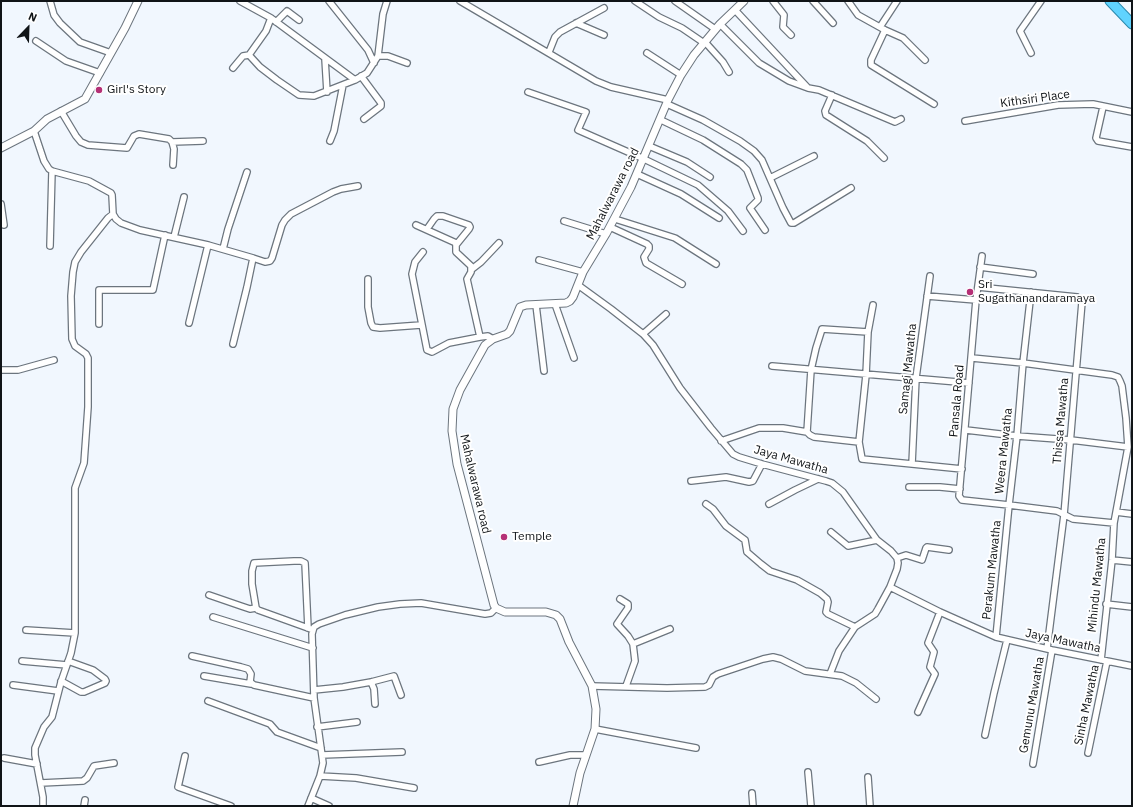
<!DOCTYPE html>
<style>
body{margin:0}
#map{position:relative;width:1133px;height:807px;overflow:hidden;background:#f1f7fe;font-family:"IBM Plex Sans",sans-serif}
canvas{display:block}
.frame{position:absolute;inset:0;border:2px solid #101417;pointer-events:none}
.north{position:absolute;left:8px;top:8px;width:40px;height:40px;-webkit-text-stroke:3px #fff;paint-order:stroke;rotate:23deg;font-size:11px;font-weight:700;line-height:16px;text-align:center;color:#101417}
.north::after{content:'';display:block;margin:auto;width:14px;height:18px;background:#101417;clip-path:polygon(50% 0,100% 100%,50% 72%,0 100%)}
</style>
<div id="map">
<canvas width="1133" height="807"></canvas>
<div class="frame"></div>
<div class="north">N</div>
</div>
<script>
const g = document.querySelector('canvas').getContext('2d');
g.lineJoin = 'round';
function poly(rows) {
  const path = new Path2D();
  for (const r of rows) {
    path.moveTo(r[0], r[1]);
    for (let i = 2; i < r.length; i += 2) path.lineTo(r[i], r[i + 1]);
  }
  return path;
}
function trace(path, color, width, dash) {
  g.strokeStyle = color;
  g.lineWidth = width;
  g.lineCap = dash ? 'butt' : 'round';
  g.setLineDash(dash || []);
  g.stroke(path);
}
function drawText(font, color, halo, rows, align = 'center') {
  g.font = font + ' "IBM Plex Sans",sans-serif';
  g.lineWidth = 4;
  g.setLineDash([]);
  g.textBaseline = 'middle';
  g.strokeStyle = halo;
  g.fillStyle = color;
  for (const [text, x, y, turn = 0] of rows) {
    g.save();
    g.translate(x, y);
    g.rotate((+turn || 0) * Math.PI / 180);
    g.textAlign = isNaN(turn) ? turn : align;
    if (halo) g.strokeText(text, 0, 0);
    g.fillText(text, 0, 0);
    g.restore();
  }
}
const minor = poly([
 [50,1,54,15,60,23,80,42,111,53],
 [240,1,271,18,355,80,367,73,378,56,383,14,387,1],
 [329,1,368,50,374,63],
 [460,1,596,81,611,87,668,100],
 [635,1,659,17,682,28,704,43],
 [675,1,715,29],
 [773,1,784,15,783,27,791,35],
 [813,1,833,23],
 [848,1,858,15,885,30,903,38,925,60],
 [735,10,807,87],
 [271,18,266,31,249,55,260,67,277,80,299,95,314,96,355,80],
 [276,22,287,11,299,20],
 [576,23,604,35],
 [720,24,759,63,789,81,808,88,819,90,895,122,901,119],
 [880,27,897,1],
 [885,30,871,60,871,65,934,104],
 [36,41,66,61,100,73],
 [705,42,723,62,729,72],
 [549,52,555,37,560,32,604,8],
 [647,53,681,75],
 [1031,53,1020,31,1041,1],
 [378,56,388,56,407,63],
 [325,59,327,92],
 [233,68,243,56,249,55],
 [361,76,381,103,381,106,364,119],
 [528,92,586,112,578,130,644,159,698,185,728,211,743,231],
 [832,95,825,111,826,115,867,141,884,158],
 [667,104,703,120,740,141,754,151,762,160,783,208,791,223,794,223,851,188],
 [1103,107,1096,138,1098,141,1132,147],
 [61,111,76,136,81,142,88,145,127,148,134,136,139,134,169,139,172,142,174,149,173,165],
 [661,120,703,140,741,164,747,170,758,198,758,200,750,208,765,230],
 [965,121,1058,105,1093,104,1132,112],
 [34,131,44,161,49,169,52,171,89,181,111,193,112,195,113,214,116,219,121,223,140,230,208,245,253,258,247,287,233,344],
 [330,141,334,131,343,85],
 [172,142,203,141],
 [649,146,687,162,710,177],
 [637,174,681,194,719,218],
 [770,178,814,156],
 [1,204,4,225],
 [615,219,675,238,716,264],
 [564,221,606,234],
 [416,225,456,243,456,252,471,266,471,272,467,279,480,337,488,336,493,339],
 [610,227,647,244,649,246,649,249,644,257,646,263,682,284],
 [427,229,434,219,437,216,443,216,469,225,470,227,469,229,456,245],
 [174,237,184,197],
 [50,246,52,171],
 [223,249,228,229,247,172],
 [423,252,415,262,412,274,427,350,432,352,449,343,480,337],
 [982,256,976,300,959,496,962,500,1009,505,996,637],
 [253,258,265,262,270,261,272,258,282,225,285,220,291,214,333,192,341,189,358,186],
 [539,260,583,272],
 [980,267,1033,274],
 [472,269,481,262,499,243],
 [368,279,368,307,371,323,373,327,380,328,421,325],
 [578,285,611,309,643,334,653,345,680,388,711,428,733,454,739,457,762,464,826,481,832,483,843,492,877,540,891,551,897,558,898,563,897,569,890,587,940,612,996,637,1052,650,1132,666],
 [978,287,1077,297,1082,302,1064,515,1047,649],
 [1031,292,1023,363,1017,436,1009,505,1057,511,1073,519,1114,523],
 [927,296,976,300],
 [555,304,574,358],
 [536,305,544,371],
 [873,305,868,332,866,375,859,442,862,459,962,469],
 [189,323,208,245],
 [99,324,99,290,153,290,165,235],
 [643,334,666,314],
 [972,358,1023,363,1112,375,1118,377,1120,381,1122,386,1126,418,1128,447,1114,523,1112,560,1101,660],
 [772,366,969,383],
 [1,370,18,370,54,360],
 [966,430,1017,436,1071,440,1128,447],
 [721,441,759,428,783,428,807,432],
 [859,442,814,437,810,435,807,432,811,370,816,348,822,329,868,332],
 [912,464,916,378,930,276],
 [691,481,726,477,749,482,753,481,762,464],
 [909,487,940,487,960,489],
 [706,504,713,509,726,526,745,540,747,552,761,564,770,571,797,580,820,593,827,599,828,602,826,612,828,614,855,627],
 [769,504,795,490,818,479],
 [1116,512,1132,514],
 [831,532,848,546,877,540],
 [897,558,906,555,922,560,926,548,927,547,949,550],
 [1112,560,1132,562],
 [209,595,241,606,250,609,256,608],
 [620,599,628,604,628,608,617,624,628,636,633,644],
 [1106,604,1132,607],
 [213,617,313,648],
 [308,628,305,563,301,561,294,561,254,563,252,571,252,584,256,608,258,610,308,628,313,630],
 [26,630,75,633],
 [192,656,241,667,248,669,251,674,250,682,254,685,314,698],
 [22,661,67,665],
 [830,674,839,651,855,627,875,614,878,609,890,587],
 [204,676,251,684],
 [61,681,81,692,84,692,105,683,106,681,105,679,93,670,68,661],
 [371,682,374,689,375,704],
 [13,685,58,691],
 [592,686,667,688,705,687,709,685,713,677,718,674,763,659,773,657,781,659,805,671,842,676,856,683,876,699],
 [626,686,635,661,633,644,670,629],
 [314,690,343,687,371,682,394,676,401,695],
 [208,701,270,724,277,732,321,748],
 [918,712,935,674,930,667,934,652,928,643,940,612],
 [317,727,357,722],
 [595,729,696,748],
 [985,735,994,693,1007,640],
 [1088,753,1107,661],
 [322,755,402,752],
 [185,756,178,787,231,806],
 [4,758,37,764],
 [539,762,570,755,586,755],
 [1033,764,1052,650],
 [808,772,811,806],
 [320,776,356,778,414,788],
 [868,777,870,806],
 [41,783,83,781,87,778,94,766,114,763],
 [752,793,753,806],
 [311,798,329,806],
 [43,806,43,797,35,755,35,748,44,727,52,717,61,682,71,653,75,633,75,488,84,463,88,407,88,358,86,354,75,346,72,339,71,296,73,272,75,262,81,252,108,218,113,214],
 [84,806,85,800],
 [308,806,320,776,323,763,314,698,312,634,314,627,319,624,345,615,378,607,400,604,421,603,485,614,491,613,496,608]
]);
const tertiary = poly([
 [1,148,34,131,47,119,85,99,125,28,138,1],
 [573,806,580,773,595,729,596,709,592,686,569,642,560,619,556,615,546,612,505,612,496,608,494,605,457,464,452,431,453,409,460,390,485,345,493,339,507,334,510,331,520,307,526,305,566,303,570,301,573,297,583,272,606,234,631,187,668,100,681,75,694,55,720,24,744,1]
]);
const trunk = poly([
 [1110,1,1132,24]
]);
trace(minor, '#6c757e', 8);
trace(tertiary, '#6c757e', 9);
trace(trunk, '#2b89ac', 11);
trace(minor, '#fff', 5.5);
trace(tertiary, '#fff', 7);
trace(trunk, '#60d3fe', 9);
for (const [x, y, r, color] of [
 [99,90,4,"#b53076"],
 [970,292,4,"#b53076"],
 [504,537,4,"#b53076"]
]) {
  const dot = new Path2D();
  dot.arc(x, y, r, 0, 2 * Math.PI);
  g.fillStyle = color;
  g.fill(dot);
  trace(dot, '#fff', 1.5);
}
drawText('12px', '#101417', '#fff', [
 ["Girl's Story",107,90],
 ["Sri",978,285],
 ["Sugathanandaramaya",978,299],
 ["Temple",512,537]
], 'left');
drawText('12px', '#101417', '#fff', [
 ["Kithsiri Place",1035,99,-8],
 ["Mahalwarawa road",613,194,-63],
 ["Samagi Mawatha",908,369,-84],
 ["Pansala Road",957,401,-85],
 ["Thissa Mawatha",1061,421,-85],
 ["Weera Mawatha",1004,451,-84],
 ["Jaya Mawatha",791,460,16],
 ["Mahalwarawa road",475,484,77],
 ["Perakum Mawatha",992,570,-84],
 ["Mihindu Mawatha",1097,585,-84],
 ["Jaya Mawatha",1063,641,12],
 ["Gemunu Mawatha",1032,705,-80],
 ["Sinha Mawatha",1087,705,-78]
]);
</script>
